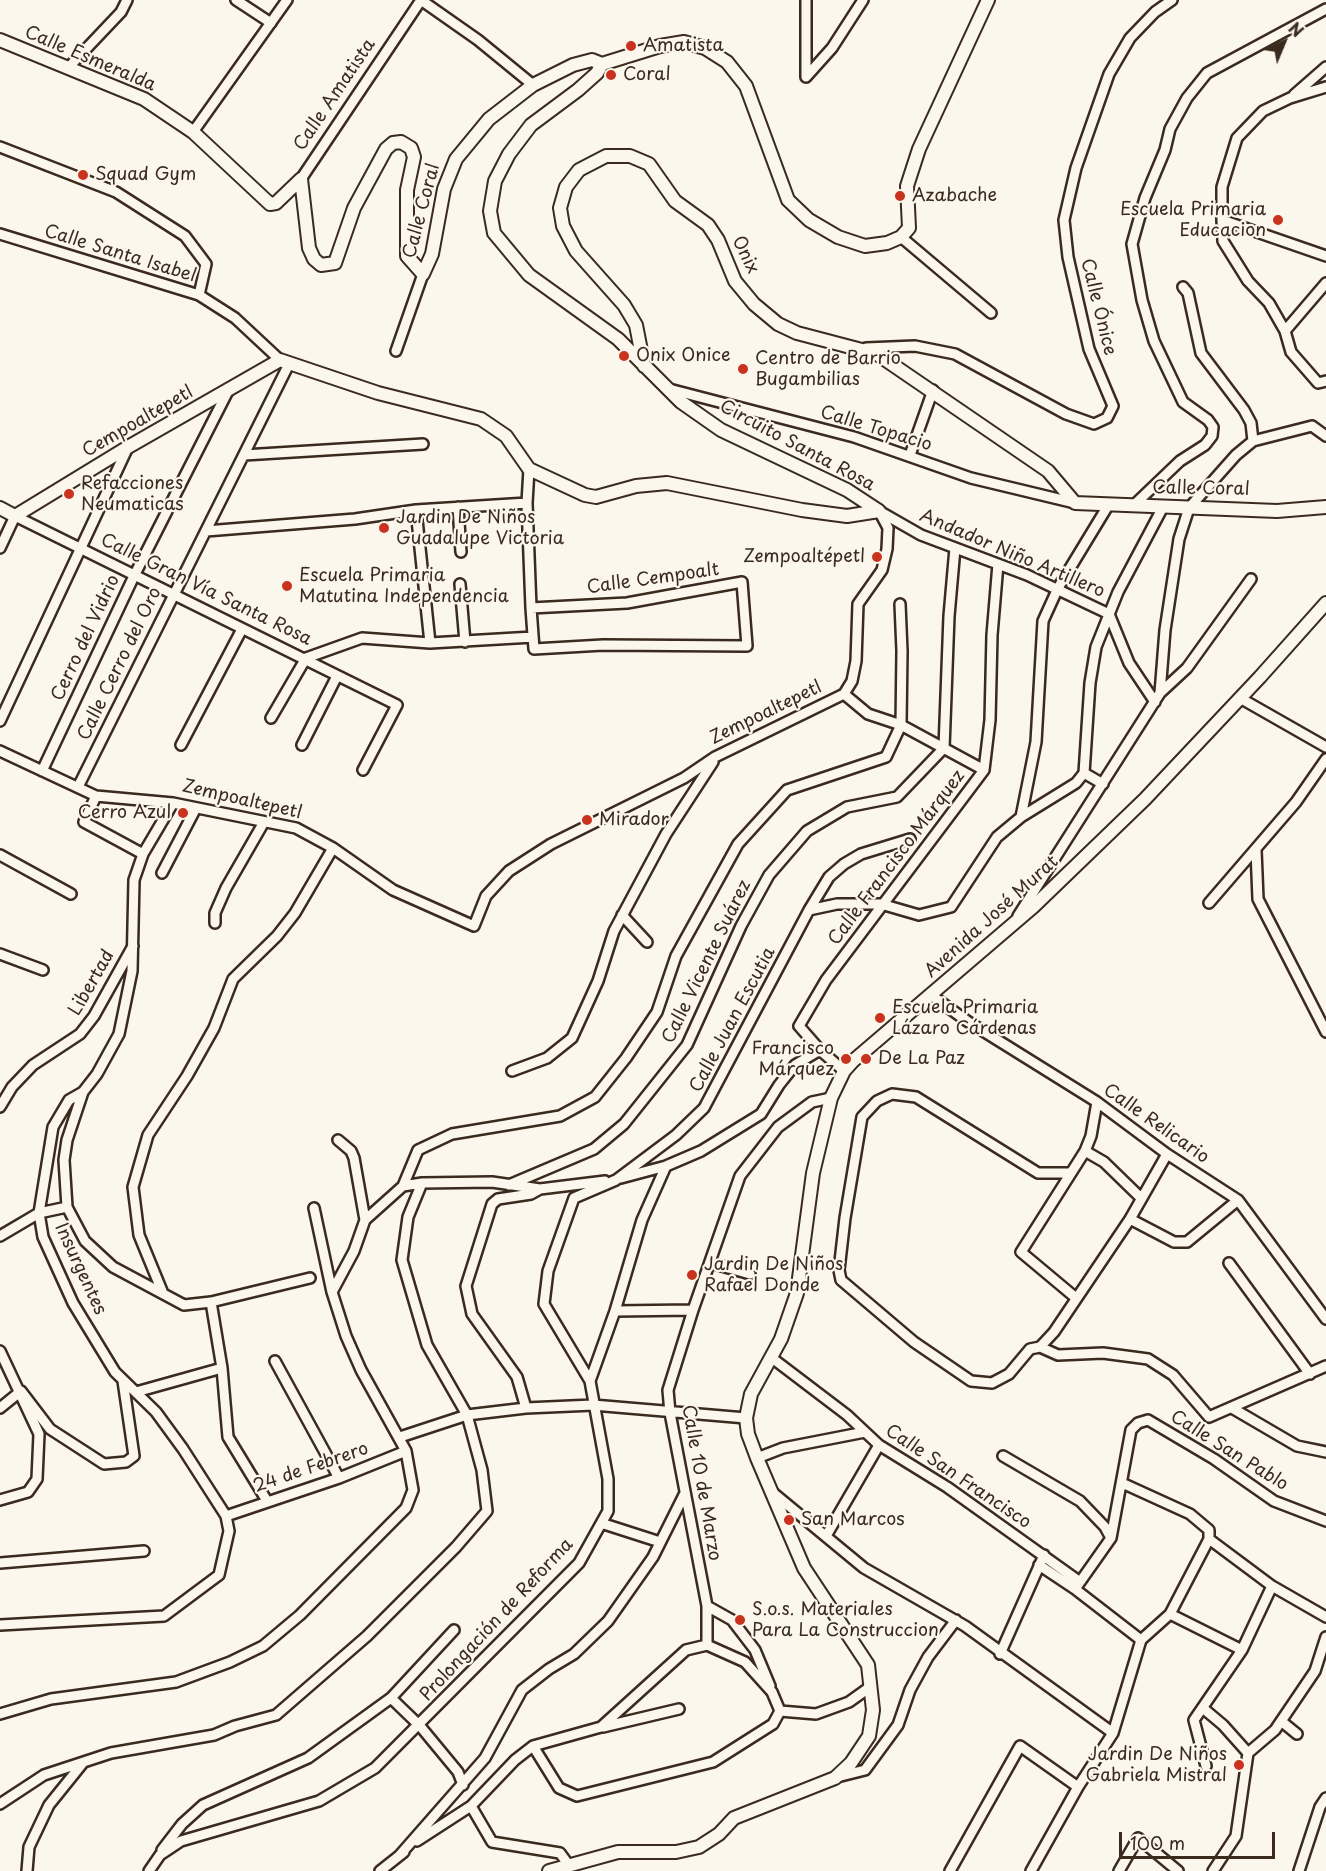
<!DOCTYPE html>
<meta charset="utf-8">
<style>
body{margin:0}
#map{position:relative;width:1326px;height:1871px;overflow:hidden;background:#fbf7ec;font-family:"Playpen Sans",sans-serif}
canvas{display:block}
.north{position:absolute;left:1254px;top:12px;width:60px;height:60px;-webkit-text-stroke:4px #fbf7ec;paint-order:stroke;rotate:44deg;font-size:16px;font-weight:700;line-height:24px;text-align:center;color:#3b2a1e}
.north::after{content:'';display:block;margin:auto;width:21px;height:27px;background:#3b2a1e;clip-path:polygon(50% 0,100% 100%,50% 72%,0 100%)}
.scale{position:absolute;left:1119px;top:1832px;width:156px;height:27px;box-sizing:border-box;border:3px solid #3b2a1e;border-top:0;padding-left:8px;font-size:18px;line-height:21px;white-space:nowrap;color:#3b2a1e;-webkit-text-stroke:4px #fbf7ec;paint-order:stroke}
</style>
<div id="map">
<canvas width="1326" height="1871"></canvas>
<div class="north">N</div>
<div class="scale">100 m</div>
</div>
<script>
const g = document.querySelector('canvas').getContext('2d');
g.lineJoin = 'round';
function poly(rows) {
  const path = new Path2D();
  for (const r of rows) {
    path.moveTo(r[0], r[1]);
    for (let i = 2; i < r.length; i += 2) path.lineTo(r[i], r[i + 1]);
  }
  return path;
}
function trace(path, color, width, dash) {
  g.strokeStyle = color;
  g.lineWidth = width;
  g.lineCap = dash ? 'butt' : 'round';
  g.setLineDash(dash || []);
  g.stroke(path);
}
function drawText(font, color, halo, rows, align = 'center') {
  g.font = font + ' "Playpen Sans",sans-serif';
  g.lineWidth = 4.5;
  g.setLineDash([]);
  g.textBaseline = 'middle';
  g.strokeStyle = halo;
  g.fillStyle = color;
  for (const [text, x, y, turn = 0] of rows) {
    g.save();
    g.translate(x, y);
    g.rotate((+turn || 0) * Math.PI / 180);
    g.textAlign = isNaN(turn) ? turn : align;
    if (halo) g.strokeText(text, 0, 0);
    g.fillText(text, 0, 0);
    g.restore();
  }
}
const street = poly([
 [236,0,271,23],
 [421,0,478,40,533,85],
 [68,68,121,12,127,0],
 [806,77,832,48,863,0],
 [806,77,806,0],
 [1326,87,1290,98,1263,111,1237,138,1222,187,1222,220,1326,256],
 [1294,95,1326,67],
 [193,132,287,0],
 [0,147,116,192,185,236,206,264,199,295],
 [301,179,421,0],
 [1222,220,1223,241,1248,281,1269,303,1285,331,1291,352,1318,383,1326,381],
 [0,234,199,295,235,318,280,360],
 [901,237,991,313],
 [1183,287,1188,293,1201,353,1244,410,1251,423,1253,441],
 [1285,331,1326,283],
 [866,348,915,346,955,354,1066,414,1094,424,1107,418,1113,406,1089,349,1068,257,1064,220,1076,168,1109,74,1130,38,1155,12,1172,0],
 [396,351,423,274],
 [669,389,854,437,971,478,1075,503],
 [244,455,423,444],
 [910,455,933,390],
 [529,469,527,503,531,608,534,649,603,645,747,646,742,582,627,603,531,608],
 [1133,506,1180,461,1205,445,1212,436,1213,427,1208,420,1183,402,1154,341,1142,300,1132,244,1145,198,1165,150,1170,129,1187,98,1207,73,1326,9],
 [458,507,461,552],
 [416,510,430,643],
 [879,511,921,535,1027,575,1109,614,1129,663,1155,702],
 [206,531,355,519,416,510,527,503],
 [0,548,15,516,397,705,363,770],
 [460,584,465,642],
 [1160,693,1187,668,1251,579],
 [844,694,868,714,901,725,984,770],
 [1240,698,1326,747],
 [271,718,306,658,362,638,430,643,533,637],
 [0,721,128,447],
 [181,745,242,629],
 [302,745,337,676],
 [0,751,96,796,173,803,296,828,333,848,393,890,474,926,486,896,509,871,551,844,684,778,715,757,844,694,852,681,856,661,858,604,882,570,887,549,888,528,879,511],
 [42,771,134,576,228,391],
 [1084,773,1090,683,1096,647,1118,592,1163,507],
 [78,787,289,364],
 [96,796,84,822,143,854],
 [1021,817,1036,742,1043,621,1058,588,1109,504],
 [1256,850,1258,899,1326,1032],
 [0,855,71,894],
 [162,873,196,808],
 [1209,903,1296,802,1326,759],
 [809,910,829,877,844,864,861,854,910,839],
 [622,915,647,942],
 [1018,916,1160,693,1165,630,1179,539,1189,508,1236,455,1253,441,1312,426,1326,436],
 [215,923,215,913,226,888,264,822],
 [0,954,43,970],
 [931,995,967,1021,1097,1102,1167,1154,1238,1200,1326,1319],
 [512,1071,547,1058,572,1038,598,981,614,931,666,834,713,762],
 [844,1071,820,1050,799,1026,826,980,984,770,990,720,992,635,998,564],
 [83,1092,67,1140,64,1160,67,1207,85,1241,113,1267,184,1305,211,1302,222,1368,228,1437,267,1501],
 [0,1107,12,1087,33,1065,80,1034,94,1016,133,946],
 [338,1140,351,1151,354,1158,365,1220],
 [1085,1151,1104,1162,1141,1198],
 [1068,1173,1038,1173,916,1097,892,1094,877,1101,862,1117,845,1218,839,1270,841,1280,914,1342,971,1381,992,1383,1009,1374,1030,1349,1040,1347,1058,1355,1103,1353,1148,1359,1173,1375,1209,1417,1326,1366],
 [621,1178,666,1166,701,1151,761,1114,779,1085,795,1065,820,1050],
 [509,1185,594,1149,624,1124,687,1045,741,926,769,875,807,831,847,807,897,797,944,748,949,616,955,548],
 [403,1186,418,1150,452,1134,560,1116,595,1097,626,1058,657,1012,676,956,738,844,787,790,886,757,901,725,902,651,900,604],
 [1130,1219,1174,1242,1187,1242,1238,1200],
 [0,1236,39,1213,67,1207],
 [711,1263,750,1274],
 [1229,1263,1310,1374],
 [162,1291,139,1235,133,1187,148,1135,187,1076,214,1028,233,979,277,936,295,913,333,848],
 [332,1292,354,1251,365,1220,403,1186,422,1183,492,1182,540,1189,605,1181],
 [1076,1298,1021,1252,1085,1151,1091,1136,1097,1102],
 [211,1302,310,1278],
 [615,1311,693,1310],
 [1040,1347,1054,1332,1130,1219,1167,1154],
 [0,1351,39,1434,37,1479,28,1492,0,1500],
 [772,1358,847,1415,879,1445,947,1487,1080,1582,1075,1589,1141,1640],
 [275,1361,339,1478],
 [590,1381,544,1304,548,1271,574,1198,616,1180,676,1135,704,1108,809,910,837,904,881,904,919,915,951,907,997,837,1021,817,1076,783,1084,773,1103,784],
 [136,1392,222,1368],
 [0,1408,21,1391,50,1429,104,1464,126,1462,134,1456,123,1381],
 [526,1408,517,1377,472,1314,466,1286,492,1204,498,1199,531,1194,540,1189],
 [1232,1408,1297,1446,1326,1452],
 [400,1437,467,1415,526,1408,593,1405,746,1418],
 [1003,1456,1080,1501,1105,1527,1111,1538],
 [757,1458,783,1448,865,1432],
 [1122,1483,1190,1514,1209,1530,1209,1539],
 [772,1492,864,1568,965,1626,1113,1733],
 [226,1516,339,1478,406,1451],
 [604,1524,660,1542],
 [826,1536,879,1445],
 [1209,1539,1272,1586,1326,1617],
 [0,1563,144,1551],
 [1039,1565,1075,1589],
 [1080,1582,1111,1538,1131,1430,1138,1423,1148,1420,1214,1459,1274,1501,1326,1521],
 [707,1606,732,1620,755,1650,770,1686],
 [1170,1614,1242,1650],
 [0,1625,164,1616,219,1575,229,1531,226,1516,183,1449,156,1412,115,1372,73,1303,43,1237,39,1213,53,1127,69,1100,83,1092,97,1074,119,1034,132,971,134,880,143,854,173,803],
 [1000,1654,1044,1555],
 [391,1698,420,1726,458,1772,463,1785],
 [1204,1709,1223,1725,1248,1753],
 [780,1711,772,1692,745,1662,707,1645,707,1606,670,1413,668,1390,693,1310,740,1176,778,1127,812,1102,831,1098],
 [780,1711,816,1714,849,1702,870,1687],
 [0,1714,51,1699,176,1682,230,1662,263,1646,300,1615,406,1508,413,1490,406,1451,361,1370,346,1336,332,1292,314,1208],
 [1281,1721,1297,1734],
 [603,1727,679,1709],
 [533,1746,559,1788,577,1796,713,1762,773,1724,780,1711],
 [1206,1766,1194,1720,1242,1650,1272,1586],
 [837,1777,865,1770,898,1725,910,1690,928,1657,956,1620],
 [0,1804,44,1775,111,1753,214,1735,235,1726,276,1715,367,1636,456,1547,487,1511,482,1470,467,1415,427,1345,402,1260,408,1217,422,1183],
 [471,1806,492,1842,560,1853,568,1864],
 [417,1841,471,1806,515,1760,533,1746,601,1727,686,1650,707,1645],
 [162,1850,182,1824,203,1805,308,1758,391,1698,454,1630],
 [399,1856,485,1758,522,1690,549,1669,574,1654,608,1621,653,1557,684,1495],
 [27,1871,29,1847,49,1805,82,1764],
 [149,1871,160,1855,181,1841,319,1801,375,1768,579,1563,608,1511,608,1479,590,1381,615,1311,642,1220,666,1166],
 [380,1871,404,1852],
 [950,1871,1020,1746,1078,1787],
 [1031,1871,1078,1787,1113,1733,1141,1640,1170,1614,1209,1539],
 [1119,1871,1138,1838,1178,1871],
 [1213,1871,1236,1836,1248,1753,1275,1730,1315,1671,1326,1637],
 [1299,1871,1320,1807,1326,1798]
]);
const secondary = poly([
 [0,40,144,99,193,132,270,204,276,203,301,179],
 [301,179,309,248,314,259,321,265,335,263,354,208,386,149,393,143,401,142,411,148,414,157,407,190,407,256,423,274,432,254,444,189,456,159,489,119,533,85,573,65,592,60,602,64],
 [644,366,636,325,624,305,576,251,563,226,560,208,566,187,579,170,606,156,630,156,649,164,675,201,708,225,718,240,735,281,754,304,778,324,797,333,877,354,1048,471,1075,503,1277,511,1326,507],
 [0,508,15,516,128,447,280,360,378,393,481,419,506,436,529,469,585,495,596,497,636,486,667,483,802,510,847,516,879,511],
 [879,511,847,490,721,430,681,402,618,339,529,275,494,233,490,211,495,181,509,154,531,125,578,90,597,73,602,64,660,46,684,42,705,48,727,62,746,86,788,200,809,220,838,237,865,246,887,243,901,237,909,228,907,186,919,149,988,0],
 [549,1871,618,1852,676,1852,699,1847,719,1834,734,1818,835,1778,851,1763,869,1736,873,1710,868,1665,804,1568,757,1458,748,1434,746,1418,751,1394,781,1339,797,1293,813,1173,831,1098,844,1071,853,1061,1033,907,1145,799,1260,677,1326,603]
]);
trace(street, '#3b2a1e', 14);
trace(secondary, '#3b2a1e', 16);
trace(street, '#fbf7ec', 9);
trace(secondary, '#fbf7ec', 12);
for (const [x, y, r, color] of [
 [631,46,6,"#c8321e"],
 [611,75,6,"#c8321e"],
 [83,175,6,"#c8321e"],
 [900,196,6,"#c8321e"],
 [1278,220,6,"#c8321e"],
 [624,356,6,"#c8321e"],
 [743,369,6,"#c8321e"],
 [69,494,6,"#c8321e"],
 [384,528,6,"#c8321e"],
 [877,557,6,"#c8321e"],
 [287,586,6,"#c8321e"],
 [183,813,6,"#c8321e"],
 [587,820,6,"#c8321e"],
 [880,1018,6,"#c8321e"],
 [846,1059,6,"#c8321e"],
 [866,1059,6,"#c8321e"],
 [692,1275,6,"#c8321e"],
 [789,1520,6,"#c8321e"],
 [740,1620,6,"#c8321e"],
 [1239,1765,6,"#c8321e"]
]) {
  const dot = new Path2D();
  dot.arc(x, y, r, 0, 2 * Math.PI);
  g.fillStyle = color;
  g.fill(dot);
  trace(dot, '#fbf7ec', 2);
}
drawText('18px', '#3b2a1e', '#fbf7ec', [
 ["Amatista",643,46],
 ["Coral",623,75],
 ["Squad Gym",95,175],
 ["Azabache",912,196],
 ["Escuela Primaria",1266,210,"right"],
 ["Educacion",1266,231,"right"],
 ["Onix Onice",636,356],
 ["Centro de Barrio",755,359],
 ["Bugambilias",755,380],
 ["Refacciones",81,484],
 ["Neumaticas",81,505],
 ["Jardin De Niños",396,518],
 ["Guadalupe Victoria",396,539],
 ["Zempoaltépetl",865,557,"right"],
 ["Escuela Primaria",299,576],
 ["Matutina Independencia",299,597],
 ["Cerro Azul",171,813,"right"],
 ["Mirador",599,820],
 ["Escuela Primaria",892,1008],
 ["Lázaro Cárdenas",892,1029],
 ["Francisco",834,1049,"right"],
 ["Márquez",834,1070,"right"],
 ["De La Paz",878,1059],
 ["Jardin De Niños",704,1265],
 ["Rafael Donde",704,1286],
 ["San Marcos",801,1520],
 ["S.o.s. Materiales",752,1610],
 ["Para La Construccion",752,1631],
 ["Jardin De Niños",1227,1755,"right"],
 ["Gabriela Mistral",1227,1776,"right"]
], 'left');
drawText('18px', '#3b2a1e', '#fbf7ec', [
 ["Calle Esmeralda",90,59,23],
 ["Calle Amatista",335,95,-56],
 ["Calle Coral",422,211,-75],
 ["Calle Santa Isabel",120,254,17],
 ["Onix",745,255,64],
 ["Calle Ónice",1098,307,76],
 ["Cempoaltepetl",138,422,-30],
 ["Calle Topacio",876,429,17],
 ["Circuito Santa Rosa",797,446,28],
 ["Calle Coral",1201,489,1],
 ["Andador Niño Artillero",1012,554,23],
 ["Calle Cempoalt",653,579,-8],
 ["Calle Gran Vía Santa Rosa",206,590,26],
 ["Cerro del Vidrio",86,638,-65],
 ["Calle Cerro del Oro",120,664,-64],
 ["Zempoaltepetl",766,713,-26],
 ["Zempoaltepetl",242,800,13],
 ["Calle Francisco Márquez",897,858,-53],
 ["Avenida José Murat",992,917,-42],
 ["Calle Vicente Suárez",707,962,-64],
 ["Libertad",92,983,-60],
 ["Calle Juan Escutia",733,1020,-62],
 ["Calle Relicario",1156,1124,35],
 ["Insurgentes",80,1269,65],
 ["Calle San Pablo",1229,1451,32],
 ["24 de Febrero",311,1468,-19],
 ["Calle San Francisco",958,1477,34],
 ["Calle 10 de Marzo",701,1483,80],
 ["Prolongación de Reforma",497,1620,-47]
]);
</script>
